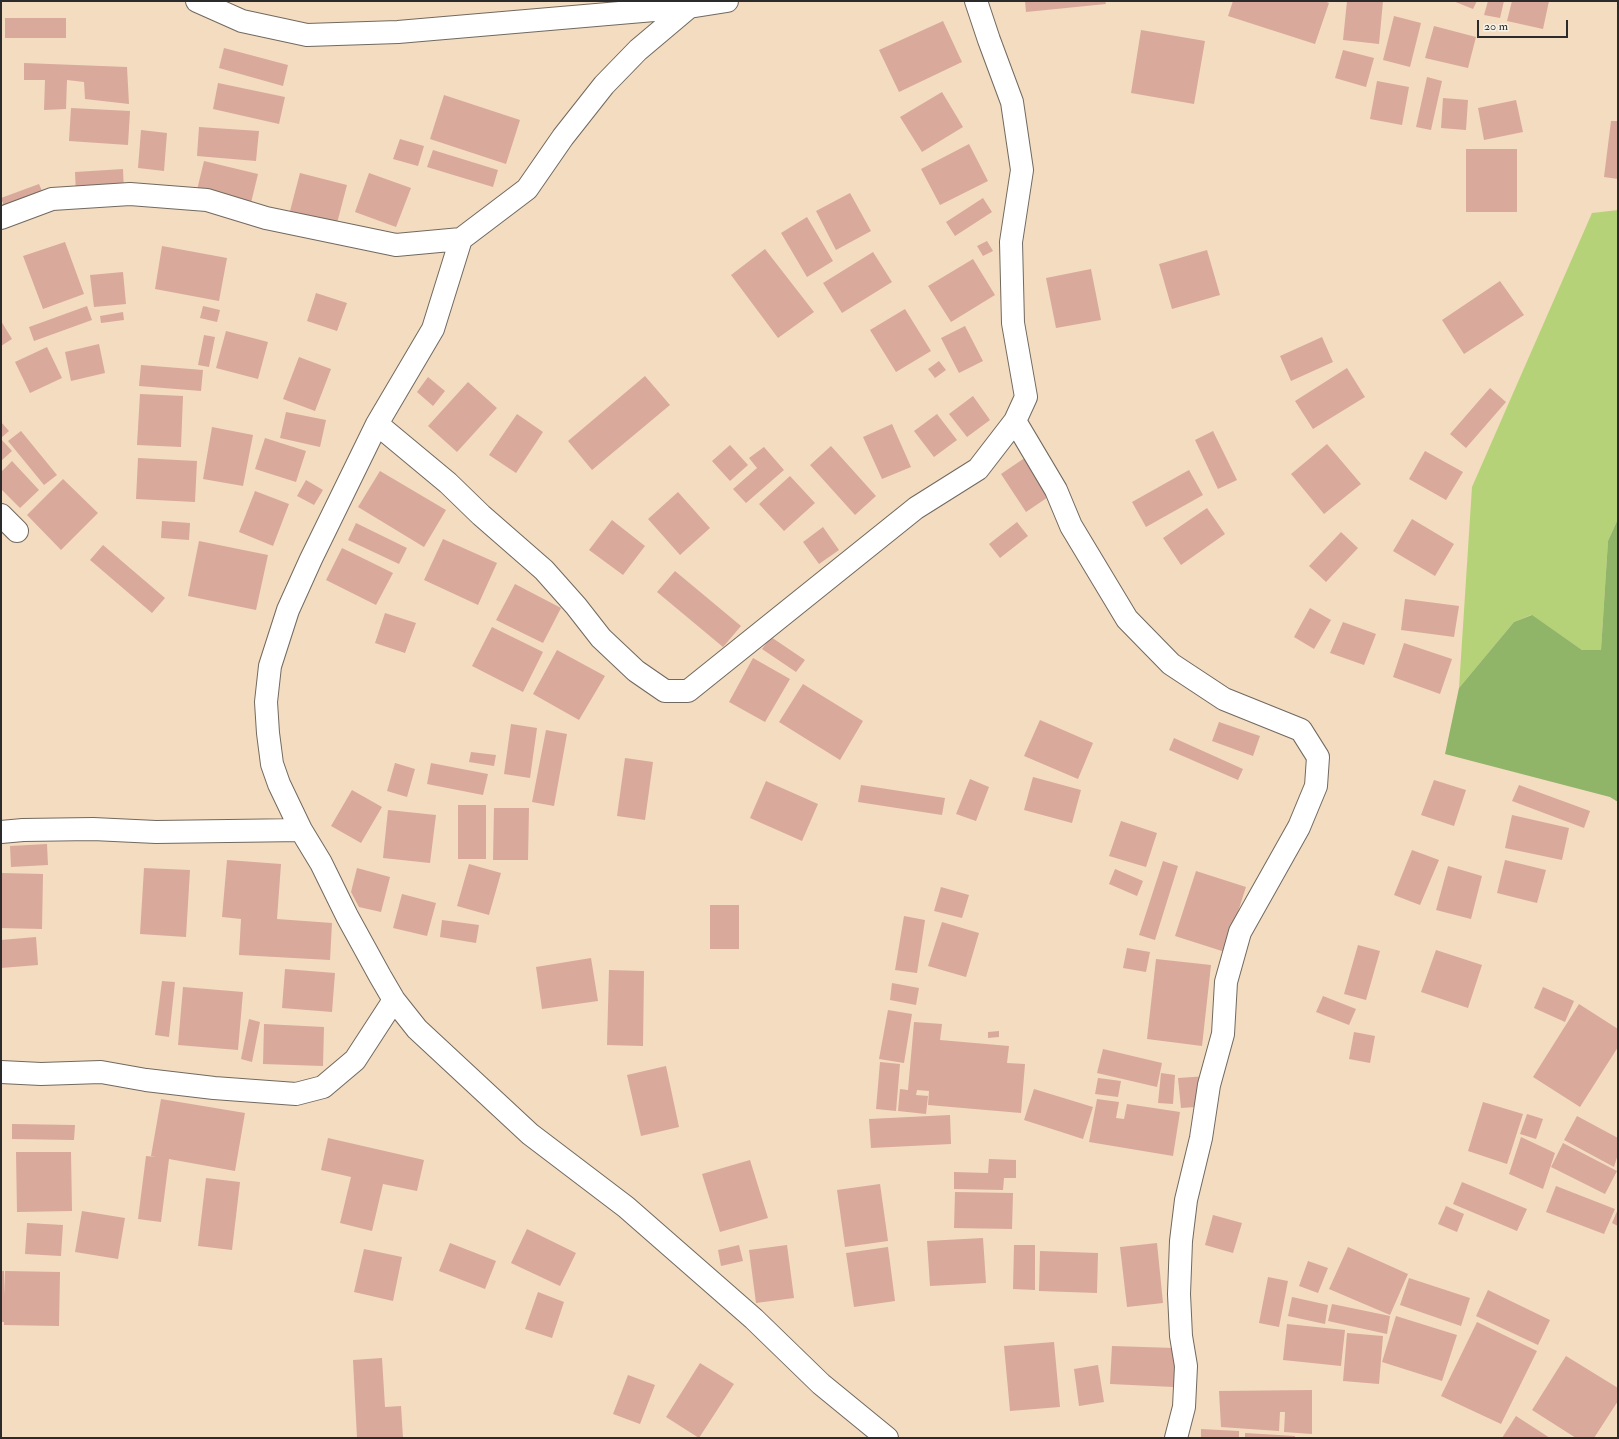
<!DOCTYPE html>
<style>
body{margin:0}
#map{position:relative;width:1619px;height:1439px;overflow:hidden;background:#f4dcc0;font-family:"IM FELL Double Pica",serif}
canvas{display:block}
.frame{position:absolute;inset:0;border:2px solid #2b2b2b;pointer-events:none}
.scale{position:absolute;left:1477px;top:20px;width:91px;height:18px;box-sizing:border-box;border:2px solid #2b2b2b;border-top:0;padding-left:5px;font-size:12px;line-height:14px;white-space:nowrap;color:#2b2b2b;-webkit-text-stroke:3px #f7f3e8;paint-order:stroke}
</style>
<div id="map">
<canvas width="1619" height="1439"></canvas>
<div class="frame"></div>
<div class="scale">20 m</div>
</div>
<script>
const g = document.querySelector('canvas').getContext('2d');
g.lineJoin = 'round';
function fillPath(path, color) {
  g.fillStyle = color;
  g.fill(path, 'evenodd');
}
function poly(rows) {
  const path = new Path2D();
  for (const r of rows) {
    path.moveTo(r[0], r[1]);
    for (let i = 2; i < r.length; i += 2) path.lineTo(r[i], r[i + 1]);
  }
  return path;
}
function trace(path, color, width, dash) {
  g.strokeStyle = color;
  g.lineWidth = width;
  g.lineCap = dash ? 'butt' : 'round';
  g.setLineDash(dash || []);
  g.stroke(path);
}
fillPath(poly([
 [1618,210,1618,519,1608,541,1601,650,1582,650,1531,615,1514,622,1459,688,1472,487,1592,213]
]), '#b5d278');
fillPath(poly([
 [1618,519,1618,802,1610,797,1445,754,1459,688,1514,622,1532,615,1582,650,1601,650,1608,541]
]), '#90b468');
fillPath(poly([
 [1025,1,1105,1,1106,4,1026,12],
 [1233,1,1324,1,1329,3,1315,44,1228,16],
 [1347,1,1383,1,1379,44,1343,40],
 [1453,1,1477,1,1473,9],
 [1488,1,1504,1,1500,18,1484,15],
 [1512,1,1549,1,1543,29,1507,21],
 [1394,16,1421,23,1410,67,1383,60],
 [5,18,66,18,66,38,5,38],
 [943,21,962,62,899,92,879,50],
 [1434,26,1476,37,1468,68,1425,58],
 [1141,30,1205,41,1194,104,1131,93],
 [224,48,288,65,283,86,219,68],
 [1343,50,1374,58,1366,87,1335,78],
 [24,63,127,67,129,104,85,99,84,82,67,80,66,109,44,110,45,80,24,80],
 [1427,77,1442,81,1431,130,1416,127],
 [1377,81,1409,87,1402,125,1370,119],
 [218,83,285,97,279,124,213,109],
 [942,92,963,127,922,152,900,117],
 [444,95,520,120,506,164,430,139],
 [1443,98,1468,100,1466,130,1441,128],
 [1516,100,1523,132,1484,140,1478,108],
 [71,108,130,111,128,145,69,141],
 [1611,121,1618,121,1618,179,1604,177],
 [199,127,259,131,256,161,197,156],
 [141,130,167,133,164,171,138,168],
 [400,139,424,146,418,166,393,159],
 [969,144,988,181,940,205,921,169],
 [1466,149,1517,149,1517,212,1466,212],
 [433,150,498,170,493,187,427,167],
 [204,161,258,174,250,207,196,194],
 [123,169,124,193,76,195,75,172],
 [300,173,347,185,336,227,289,215],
 [369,173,411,188,396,227,355,212],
 [39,184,46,200,7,214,1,198],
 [850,193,871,231,836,250,816,211],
 [983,198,992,212,955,236,946,222],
 [807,217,833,261,807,277,781,233],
 [987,241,993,251,983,256,977,246],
 [65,242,84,294,43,309,23,256],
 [162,246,227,258,219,301,155,289],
 [765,249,814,312,778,338,731,275],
 [1207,250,1220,295,1172,309,1159,264],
 [873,252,892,282,842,313,823,283],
 [973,259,995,295,951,322,928,286],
 [1091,269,1101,320,1056,328,1046,278],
 [123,272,126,304,94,307,90,275],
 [1500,281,1524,315,1464,354,1442,320],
 [316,293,347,303,337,331,307,321],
 [87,306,92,320,34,341,29,327],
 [203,306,220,310,217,322,200,318],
 [905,309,931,351,896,372,870,330],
 [123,312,124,320,101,323,100,316],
 [1,321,12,339,1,346],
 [965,326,983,361,959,373,941,338],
 [226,331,268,342,258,379,216,368],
 [204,335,215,337,209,367,198,365],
 [1322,337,1333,362,1291,381,1280,356],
 [99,344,105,373,71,381,65,352],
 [47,347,62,378,30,393,15,362],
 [299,357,331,369,315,411,283,399],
 [939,361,946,370,935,378,928,369],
 [141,365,203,370,201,391,139,386],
 [1347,368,1365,397,1313,429,1295,401],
 [645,376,670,405,592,470,568,441],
 [428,377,445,391,433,406,417,392],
 [468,382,497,408,457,452,428,426],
 [1490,388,1506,402,1466,448,1450,434],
 [140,394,183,396,181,447,137,445],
 [973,396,990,420,967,437,949,414],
 [286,412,326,420,320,447,280,438],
 [517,414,543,432,516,473,489,455],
 [937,414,957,440,934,457,914,431],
 [1,422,9,431,1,438],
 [892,424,911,467,882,479,863,437],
 [212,427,253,435,243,486,203,479],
 [21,431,57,475,44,485,8,441],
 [1213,431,1237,480,1218,489,1195,440],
 [265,438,306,451,296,482,255,469],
 [1,439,12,451,1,461],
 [1327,444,1361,484,1324,514,1291,474],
 [730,445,748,465,730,481,712,461],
 [831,446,876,496,855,515,810,465],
 [764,447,784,470,746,503,733,489,757,468,749,458],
 [1425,451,1463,472,1446,500,1409,479],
 [1029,455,1054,493,1026,512,1001,474],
 [138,458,197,461,195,502,136,499],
 [12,461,39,490,20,508,1,489,1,472],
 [1189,470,1203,495,1146,527,1132,502],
 [380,471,446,510,424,547,358,507],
 [790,476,815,503,784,531,759,504],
 [63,479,98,513,61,550,27,515],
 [306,480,323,490,314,505,297,496],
 [255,491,289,504,273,546,239,532],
 [678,492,710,528,680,555,648,519],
 [1207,508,1225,534,1181,565,1163,538],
 [1412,519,1454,544,1435,576,1393,551],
 [612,520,645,546,623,575,589,550],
 [162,521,190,523,189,540,161,538],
 [1017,522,1028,536,1000,558,989,544],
 [356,523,407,548,399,564,348,540],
 [823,527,839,550,819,564,803,542],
 [1341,532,1358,548,1326,582,1309,566],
 [443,539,497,563,478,605,424,580],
 [199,541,268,555,256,610,188,596],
 [103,545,165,598,152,613,90,560],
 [342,548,393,573,376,605,326,580],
 [675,571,741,626,723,647,657,592],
 [515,584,561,608,543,643,496,620],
 [1405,599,1459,606,1454,637,1401,630],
 [1310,608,1331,620,1314,649,1294,637],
 [385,613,416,623,405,653,375,643],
 [1343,622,1376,634,1364,665,1330,653],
 [492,627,543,652,523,692,472,666],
 [771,637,805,660,796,672,762,649],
 [1404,643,1452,659,1440,694,1393,677],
 [557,650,605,676,579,720,533,694],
 [753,658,790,679,765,722,729,702],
 [803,684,863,721,840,760,779,722],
 [1040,720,1093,743,1078,779,1024,756],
 [1219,722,1260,736,1253,756,1212,741],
 [511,724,537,728,530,778,504,774],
 [546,730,567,734,554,806,532,802],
 [1174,738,1243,769,1238,780,1169,750],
 [471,752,496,755,494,766,469,762],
 [625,758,653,762,645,820,617,816],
 [395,763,415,769,407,797,387,791],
 [431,763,488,774,483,795,427,784],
 [1033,777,1081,790,1072,823,1024,810],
 [970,779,989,787,976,821,956,814],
 [1434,780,1466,790,1454,826,1421,815],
 [766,781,818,804,802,841,750,818],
 [861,785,945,798,942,815,858,802],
 [1519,785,1590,811,1584,828,1512,801],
 [352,790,382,807,361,843,331,826],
 [458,805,486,805,486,859,458,859],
 [494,808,529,808,528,860,493,860],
 [388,810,436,815,430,863,383,858],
 [1512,815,1569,828,1562,860,1505,848],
 [1121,821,1157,833,1146,867,1109,856],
 [47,844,48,865,11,867,10,846],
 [1412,850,1439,860,1420,905,1394,895],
 [227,860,281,864,277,919,332,923,330,960,239,955,241,919,222,917],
 [1505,860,1546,870,1537,903,1497,893],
 [1163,861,1178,866,1155,940,1139,935],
 [469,864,501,873,489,915,457,906],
 [1448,866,1482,876,1471,919,1436,910],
 [144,868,190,870,186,937,140,934],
 [357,868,390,877,381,912,359,907,351,892],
 [1115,869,1143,881,1137,896,1109,884],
 [1196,871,1246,887,1225,952,1175,936],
 [1,873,43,874,42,929,1,928],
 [941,887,969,895,962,918,934,911],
 [402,894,436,903,427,936,393,928],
 [710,905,739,905,739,949,710,949],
 [904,916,925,920,917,973,895,970],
 [442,920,479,925,476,943,440,937],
 [942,922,979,933,966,977,928,966],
 [36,937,38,965,1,968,1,940],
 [1358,945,1380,951,1366,1000,1344,994],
 [1127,948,1150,952,1146,972,1123,968],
 [1436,950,1482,965,1468,1008,1421,992],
 [591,958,598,1001,542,1009,536,967],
 [1156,959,1211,965,1202,1046,1147,1039],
 [285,969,335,973,332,1012,282,1008],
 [609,970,644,971,643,1046,607,1045],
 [162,981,175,982,169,1037,155,1035],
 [892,983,919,988,916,1005,890,1000],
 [183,987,243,992,238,1050,178,1045],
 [1543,987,1574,1001,1565,1022,1534,1008],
 [1323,996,1356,1009,1349,1025,1316,1012],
 [1579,1004,1618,1029,1618,1047,1580,1107,1533,1077],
 [888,1010,912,1014,904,1063,879,1059],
 [249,1019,260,1022,252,1062,241,1059],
 [914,1022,942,1024,940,1040,1009,1046,1007,1063,1025,1064,1021,1113,928,1105,929,1091,917,1090,916,1095,928,1096,926,1114,898,1111,900,1089,908,1090],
 [264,1024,324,1027,323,1066,263,1064],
 [999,1031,999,1037,988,1038,988,1032],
 [1354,1032,1375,1036,1370,1063,1349,1059],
 [1103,1049,1162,1063,1157,1087,1097,1073],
 [880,1062,900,1064,896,1111,876,1109],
 [666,1066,679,1127,641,1136,627,1075],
 [1161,1073,1175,1075,1173,1104,1158,1103],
 [1208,1076,1211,1106,1181,1108,1178,1078],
 [1098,1078,1121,1081,1118,1097,1095,1094],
 [1034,1089,1093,1107,1083,1139,1024,1120],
 [161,1099,245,1113,235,1171,169,1159,161,1222,138,1219,146,1156,156,1157,151,1156],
 [1097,1099,1119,1102,1116,1118,1124,1119,1127,1104,1180,1112,1173,1156,1089,1142],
 [1483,1102,1523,1114,1507,1164,1468,1151],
 [1527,1114,1543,1119,1536,1139,1520,1134],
 [950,1115,951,1144,871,1148,869,1119],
 [1577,1116,1618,1138,1618,1154,1614,1167,1564,1140],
 [12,1124,75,1125,74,1140,12,1139],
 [1521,1137,1555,1153,1543,1189,1509,1174],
 [328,1138,424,1160,417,1191,383,1184,372,1231,340,1223,351,1177,321,1170],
 [1563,1143,1617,1171,1605,1194,1551,1167],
 [16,1152,71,1152,72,1211,17,1212],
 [989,1159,1016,1160,1016,1178,1004,1178,1003,1190,954,1189,954,1172,988,1173],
 [750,1160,768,1218,720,1232,702,1174],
 [206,1178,240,1182,232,1250,198,1246],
 [1462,1182,1527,1209,1517,1231,1453,1204],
 [880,1184,888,1241,845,1247,837,1190],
 [1556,1186,1615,1209,1604,1234,1546,1212],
 [955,1192,1013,1193,1012,1229,954,1228],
 [1446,1206,1464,1214,1457,1232,1438,1224],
 [1618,1209,1618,1226,1612,1223],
 [82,1211,125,1218,118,1259,75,1252],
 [1213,1215,1242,1223,1233,1253,1205,1245],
 [27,1223,63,1225,61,1256,25,1254],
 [527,1229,576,1253,560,1286,511,1263],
 [983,1238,986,1283,930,1286,927,1241],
 [450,1243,496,1261,485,1289,439,1271],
 [1157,1243,1163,1303,1127,1307,1120,1247],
 [739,1245,743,1261,721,1266,718,1250],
 [787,1245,794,1298,756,1303,749,1250],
 [1014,1245,1035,1245,1035,1290,1013,1289],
 [888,1247,895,1301,854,1307,846,1253],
 [1348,1247,1408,1274,1390,1315,1329,1289],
 [364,1249,402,1257,393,1301,354,1292],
 [1040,1251,1098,1253,1097,1293,1039,1291],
 [1308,1261,1328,1268,1318,1293,1299,1286],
 [1,1271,4,1271,4,1296,5,1271,60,1272,59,1326,4,1325,4,1322,1,1322],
 [1268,1277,1288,1281,1279,1327,1259,1323],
 [1409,1278,1470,1298,1461,1326,1400,1305],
 [1488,1290,1550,1320,1538,1345,1476,1316],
 [538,1292,564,1302,552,1338,525,1329],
 [1292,1297,1328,1305,1325,1324,1288,1316],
 [1332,1304,1390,1316,1387,1334,1328,1321],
 [1396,1316,1457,1335,1442,1381,1382,1362],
 [1477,1322,1537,1351,1501,1424,1441,1396],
 [1287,1324,1345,1330,1341,1366,1283,1360],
 [1347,1333,1383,1336,1379,1384,1343,1381],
 [1054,1342,1060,1407,1010,1411,1004,1346],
 [1112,1346,1175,1348,1174,1387,1110,1384],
 [1566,1356,1618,1388,1618,1401,1594,1438,1576,1438,1532,1410],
 [382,1358,385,1407,401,1406,403,1438,357,1438,353,1360],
 [700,1363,734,1384,699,1438,666,1417],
 [1098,1365,1104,1402,1079,1406,1074,1369],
 [628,1375,655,1385,640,1424,613,1414],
 [1312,1390,1312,1434,1284,1432,1285,1412,1280,1412,1279,1431,1221,1427,1219,1391],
 [1516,1416,1550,1438,1502,1438],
 [1201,1429,1239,1431,1239,1438,1201,1438],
 [1245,1433,1295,1436,1295,1438,1245,1438]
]), '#d9a99b');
const minor = poly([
 [197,1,242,21,307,35,398,32,689,7,727,1],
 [689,7,638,50,604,85,563,137,527,189,461,239,433,329,377,424,311,559,288,610,270,666,266,702,268,733,272,764,279,784,301,830,321,863,347,916,380,976,394,1000,417,1029,530,1134,626,1207,754,1319,821,1384,887,1438],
 [1,218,52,199,130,194,207,200,266,218,396,245,461,239],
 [1015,421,1056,490,1071,526,1127,619,1171,664,1224,699,1301,730,1318,757,1316,786,1299,827,1240,932,1226,982,1223,1034,1209,1085,1201,1138,1186,1200,1181,1241,1179,1294,1181,1336,1186,1366,1184,1407,1176,1438],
 [377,424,448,483,481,515,544,570,576,606,601,638,636,671,665,691,688,691,916,508,978,469,1015,421,1026,397,1013,323,1011,242,1022,170,1012,102,989,40,976,1],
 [1,515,17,531],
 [1,832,23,830,93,829,156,832,301,830],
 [1,1072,41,1074,101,1072,146,1080,214,1088,296,1094,323,1087,355,1060,394,1000]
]);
trace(minor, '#71695f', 24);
trace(minor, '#fff', 22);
</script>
